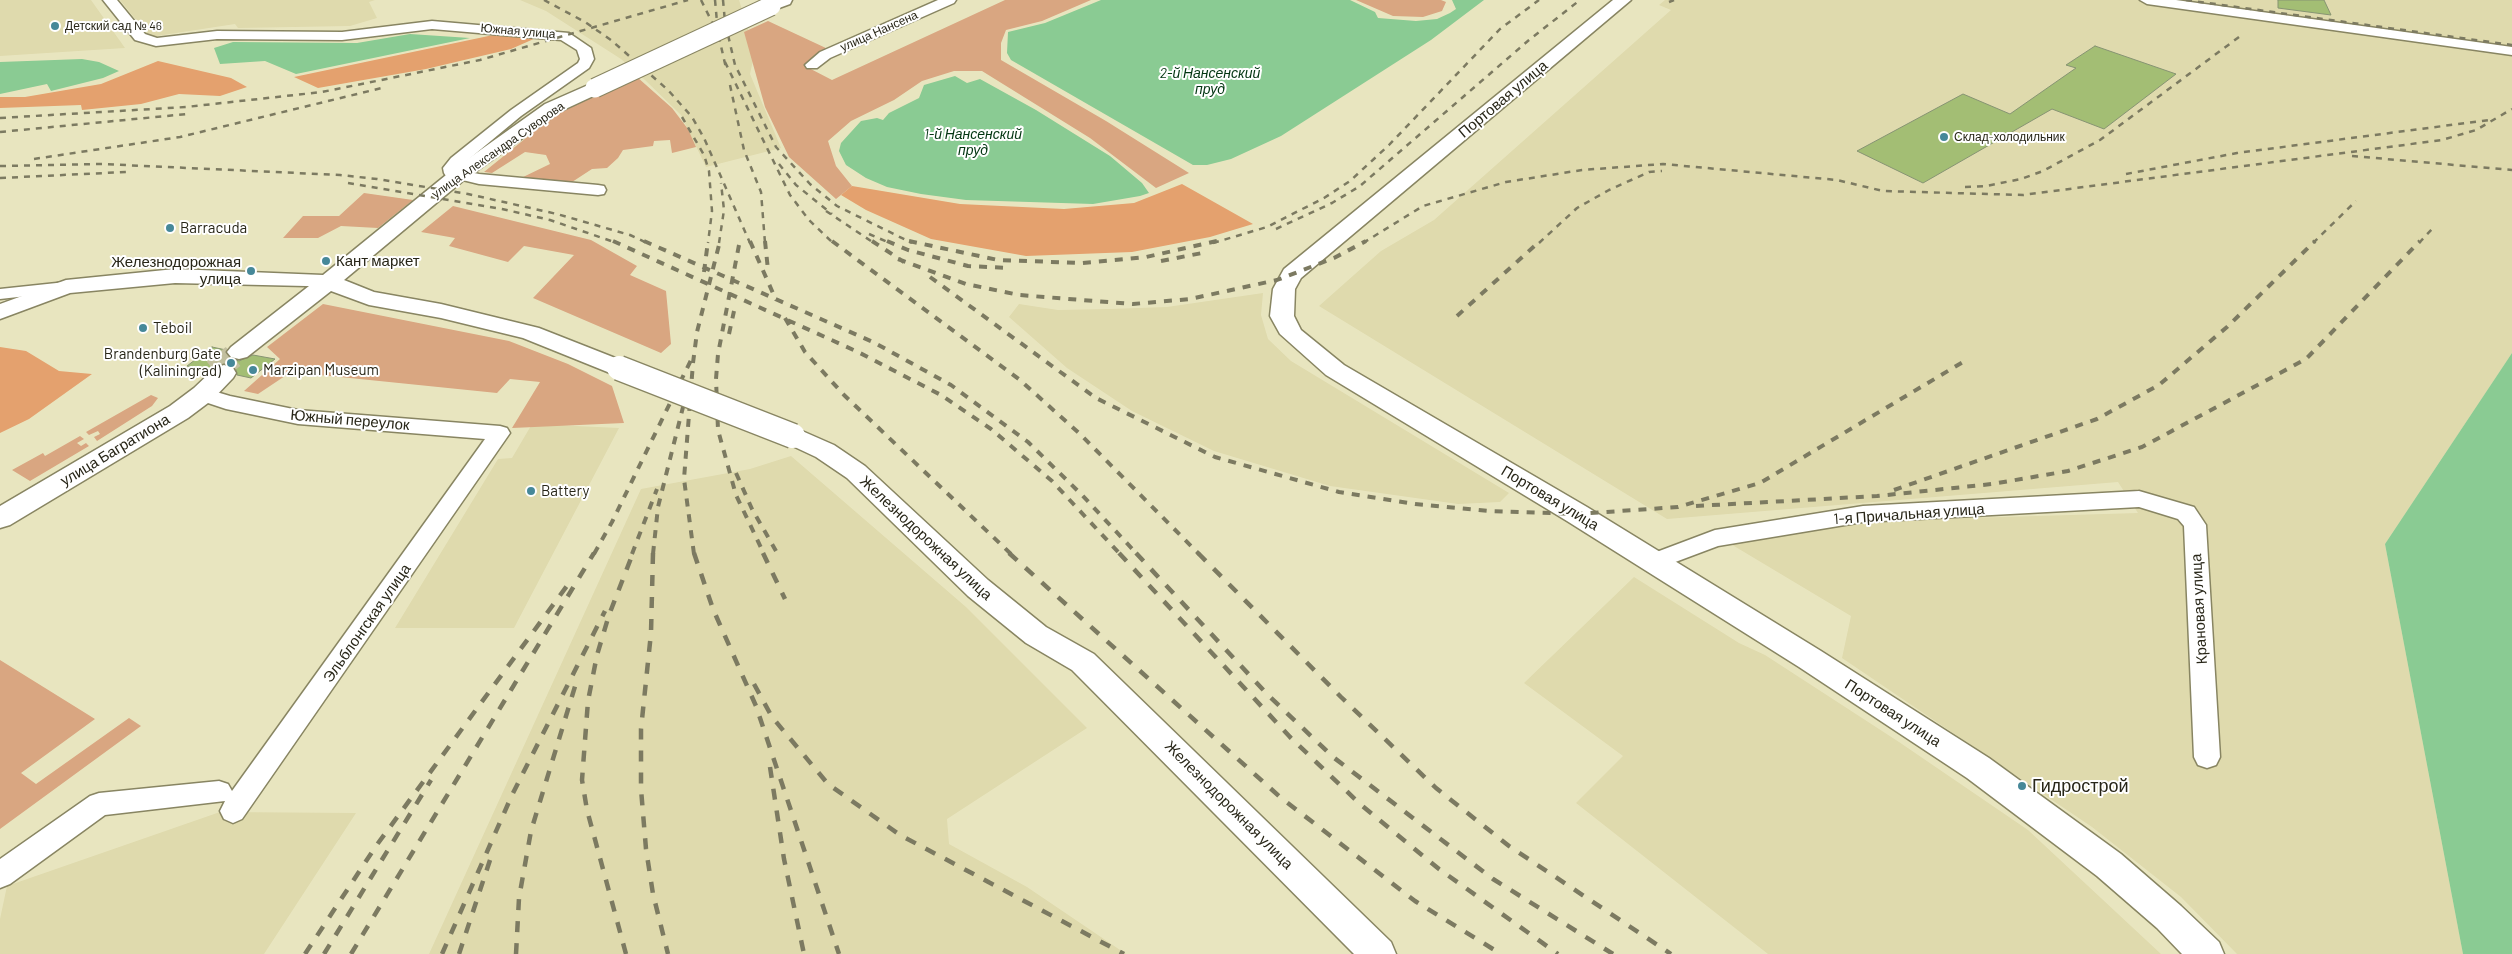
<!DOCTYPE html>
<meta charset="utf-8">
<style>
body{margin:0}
canvas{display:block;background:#e8e5bf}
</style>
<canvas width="2512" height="954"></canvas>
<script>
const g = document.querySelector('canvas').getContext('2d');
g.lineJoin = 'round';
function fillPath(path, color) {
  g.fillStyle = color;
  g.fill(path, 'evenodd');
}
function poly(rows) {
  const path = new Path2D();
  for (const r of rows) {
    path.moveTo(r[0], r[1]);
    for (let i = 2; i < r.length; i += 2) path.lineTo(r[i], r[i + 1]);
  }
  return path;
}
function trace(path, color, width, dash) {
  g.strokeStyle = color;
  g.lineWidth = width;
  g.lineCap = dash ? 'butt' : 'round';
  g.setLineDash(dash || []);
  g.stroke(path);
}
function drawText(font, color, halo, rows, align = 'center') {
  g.font = font + ' Barlow,sans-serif';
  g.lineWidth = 4;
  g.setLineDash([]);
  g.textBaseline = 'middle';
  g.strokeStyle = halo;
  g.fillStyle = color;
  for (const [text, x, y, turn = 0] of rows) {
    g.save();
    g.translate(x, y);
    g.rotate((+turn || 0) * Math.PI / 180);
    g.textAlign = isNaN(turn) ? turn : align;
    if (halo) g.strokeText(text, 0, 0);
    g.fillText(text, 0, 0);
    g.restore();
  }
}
fillPath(poly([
 [0,0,91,0,125,48,0,56],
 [120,0,375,0,369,2,377,18,350,26,238,28,235,24,150,37],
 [520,0,739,0,755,51,750,74,781,148,706,167,681,115,645,80,621,59,546,11],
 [1665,0,2512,0,2512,353,2385,544,2463,954,2237,954,2181,897,2092,827,1842,658,1851,616,1729,543,1868,521,2138,513,2118,482,1667,519,1319,306,1381,251,1434,220,1671,10,1659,5],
 [1263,293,1261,315,1268,339,1291,361,1509,493,1500,502,1458,504,1330,486,1214,451,1132,411,1067,368,1009,317,1019,304,1058,310,1109,309,1167,307],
 [532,424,619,428,514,628,395,628,498,459,512,458],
 [791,456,966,607,1087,728,947,819,949,844,1027,887,1126,954,429,954,641,489,750,469],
 [1634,577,1739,643,1765,655,1899,742,2028,830,2161,954,1768,954,1576,803,1623,756,1524,683],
 [220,812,356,813,264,954,0,954,0,919,7,886]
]), '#dfdaad');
fillPath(poly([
 [1005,0,1091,0,1042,21,1006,30,1001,43,1001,60,1106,121,1189,173,1156,188,1090,138,982,71,954,71,922,81,894,100,851,121,828,141,836,166,852,186,836,199,789,157,765,107,744,32,768,21,828,49,805,66,832,80],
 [1356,0,1441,0,1446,2,1442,11,1423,17,1393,16],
 [637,77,672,108,688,129,696,147,672,153,670,140,654,141,653,146,623,150,618,158,607,168,592,169,569,184,519,179,550,164,546,155,525,152,492,173,484,172,563,108],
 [364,193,413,200,378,228,341,226,318,238,283,238,303,216,339,216],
 [453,206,591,240,637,266,630,275,666,291,671,344,661,353,533,298,574,255,524,246,508,262,449,246,455,238,421,232],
 [323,304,509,341,568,364,612,386,624,423,512,428,540,382,510,379,497,393,291,372,258,394,244,391,280,359,267,347],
 [151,395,158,398,152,406,97,441,94,437,100,434,98,431,89,435,86,432],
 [80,436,84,439,77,443,81,446,86,443,89,446,30,481,12,470,43,453,45,456],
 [0,660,95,719,21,773,36,784,129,718,141,726,0,829]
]), '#d9a681');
fillPath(poly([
 [498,34,536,38,511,49,426,69,318,88,294,77],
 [158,61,231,78,247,87,220,96,179,94,141,104,82,110,81,105,0,108,0,97,25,97,101,84],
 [1182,184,1253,224,1210,237,1132,252,1026,256,931,239,866,210,841,195,852,186,960,204,1064,209,1134,203],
 [0,347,26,351,59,371,92,374,29,419,0,433]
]), '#e4a16e');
fillPath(poly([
 [1101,0,1350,0,1375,12,1378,18,1416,21,1437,19,1450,13,1456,9,1452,0,1484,0,1431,40,1281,136,1231,159,1207,165,1193,165,1011,60,1007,53,1008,32,1045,23],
 [410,34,470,38,296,74,265,61,220,64,214,48,233,42,357,43],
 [82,59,99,62,119,71,103,78,51,91,47,84,0,94,0,62],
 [955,76,967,83,980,79,1036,110,1110,156,1142,183,1149,193,1140,196,1093,204,966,200,921,194,887,187,866,178,846,165,839,151,841,143,861,121,877,118,883,120,889,113,919,98,924,85],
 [2512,353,2512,954,2463,954,2385,544]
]), '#8acb93');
const building = poly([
 [2278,0,2324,0,2331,15,2278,8,2278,0],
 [2095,46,2176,74,2104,129,2052,109,1923,183,1857,151,1963,94,2010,114,2076,68,2066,65,2095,46],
 [212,347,226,350,226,353,230,358,239,361,253,355,275,359,251,378,237,375,235,367,225,363,210,370,187,366,212,347]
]);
fillPath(building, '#a3be74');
trace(building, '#879473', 1);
trace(poly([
 [214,371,239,352]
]), '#c2bf9e', 24, [24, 12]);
const minor = poly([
 [103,0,117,0,145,34,157,38,217,31,342,32,432,21,569,33,591,48,594,59,589,68,521,116,463,164,460,170,479,174,598,185,604,186,606,190,604,194,598,195,479,184,446,176,444,173,443,168,451,158,511,110,578,63,580,59,577,50,561,40,432,29,342,40,217,39,156,46,135,40,103,0],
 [938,0,956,0,954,3,830,58,817,68,807,68,805,65,820,52,938,0],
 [2140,0,2176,0,2512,47,2512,55,2147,4,2140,0],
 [66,282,72,283,75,287,72,291,0,299,0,289,66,282],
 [203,388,230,396,298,410,500,426,507,428,510,433,242,819,233,823,224,819,220,811,225,801,105,815,10,884,0,888,0,859,90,796,99,793,219,781,228,784,232,791,485,439,298,424,226,409,196,399,193,394,196,389,203,388],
 [2139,491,2194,507,2206,525,2220,757,2216,765,2207,768,2198,765,2194,757,2184,526,2178,519,2139,507,1863,522,1718,546,1654,570,1646,568,1643,562,1646,556,1715,530,1863,506,2139,491]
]);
const major = poly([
 [770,0,792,0,790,4,771,11,765,10,763,6,770,0],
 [1613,0,1631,0,1301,278,1295,289,1294,316,1301,330,1344,365,1587,507,1821,651,1989,758,2121,854,2181,906,2219,942,2224,954,2182,954,2157,928,2097,876,1967,778,1799,667,1567,521,1326,375,1280,334,1270,316,1273,289,1284,269,1613,0],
 [595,82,602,84,604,88,602,92,559,112,465,179,344,280,374,292,441,304,539,328,628,363,631,368,628,373,619,376,610,373,523,338,441,318,369,305,331,291,247,357,239,359,231,357,227,352,231,347,309,286,306,286,175,283,70,293,0,319,0,304,66,280,175,269,323,275,451,171,545,104,595,82],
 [224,365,233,368,236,373,233,378,212,400,188,418,10,525,0,528,0,506,170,406,194,388,215,368,224,365],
 [793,427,834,445,865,466,988,580,1046,627,1094,654,1391,942,1396,954,1354,954,1072,670,1026,643,968,596,847,478,816,457,784,442,780,436,784,430,793,427]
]);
trace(minor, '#888562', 3);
trace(major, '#888562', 3);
fillPath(minor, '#fff');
fillPath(major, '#fff');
trace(poly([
 [544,0,585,22,611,40,668,90,692,117,704,138,750,243],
 [701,0,713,24],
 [715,0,718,33,726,68],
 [723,0,725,22,735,65,776,147,810,184,837,206,912,243],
 [2186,0,2512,45],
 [1669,2,1674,0],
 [725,62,790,195,809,220,833,243],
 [730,85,744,150,761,192,765,243],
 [682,117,704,155,709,171,712,211,708,243],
 [0,118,186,107,322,92,480,60,688,0],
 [0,132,187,114],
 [2352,156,2512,170],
 [34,159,180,137,386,87],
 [779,164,796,185,832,214],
 [0,166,102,164,340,175,377,179,468,194,557,214,630,235,647,243],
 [2126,174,2237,153,2489,120],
 [0,178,126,172],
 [348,183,502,209,550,220,617,243],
 [1965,187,1986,186,2021,179,2043,171,2100,140,2239,37],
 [826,211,874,243],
 [1276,229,1332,203,1360,186,1529,40,1580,0],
 [869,234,890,243],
 [719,243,724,210,721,183],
 [1213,243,1267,227,1324,198,1350,181,1389,145,1500,29,1539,0],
 [1363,243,1423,206,1506,182,1582,170,1663,164,1837,180,1883,191,2023,195,2442,140,2476,130,2512,109],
 [1539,243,1577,208,1609,190,1649,172,1662,171],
 [2313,243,2356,201],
 [2419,243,2432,229]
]), '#7c7a61', 2.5, [6, 6]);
trace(poly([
 [613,241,858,352,941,395,991,429,1052,481,1120,554],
 [644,241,873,342,951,385,1028,442,1082,495,1137,554],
 [750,241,776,300],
 [765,241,768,270],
 [832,241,1020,380,1080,434,1199,554],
 [872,241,904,262],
 [887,241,908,250,968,266,1009,268],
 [909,241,998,260,1082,263,1146,257,1217,241],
 [739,245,718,354,716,379,718,430,736,495,764,554],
 [898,259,966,284,1019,295,1133,304,1190,299,1277,280,1334,258,1366,241],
 [1161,261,1202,253],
 [704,272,708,241],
 [930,277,1096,398,1215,457,1339,492,1415,504,1490,511,1577,514,1678,507,1760,483,1968,359],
 [1457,316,1540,241],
 [785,318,805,352,844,395,1011,554],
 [729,334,734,311],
 [736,473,752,509,776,551],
 [1894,490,2097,419,2159,385,2227,327,2315,241],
 [1696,506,1877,496,1992,484,2068,471,2142,447,2306,359,2420,241],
 [594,554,612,522,692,358],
 [632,554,657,489],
 [653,554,658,507,684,403],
 [694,554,684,479,693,363,697,332,720,241]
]), '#7c7a61', 4, [8, 8]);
trace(poly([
 [653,553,651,633,641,729,641,789,646,849,653,894,668,954],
 [694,553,713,609,756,706,839,954],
 [763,553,785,599],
 [1009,553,1280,797,1415,901,1501,954],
 [1119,553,1290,737,1360,804,1439,869,1558,954],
 [1136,553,1268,695,1333,757,1493,879,1613,954],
 [1198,553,1341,697,1436,788,1509,846,1671,954],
 [754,684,772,717,828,784,900,835,1124,954],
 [770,767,784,859,804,954],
 [305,954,376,846,572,579],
 [324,954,431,780],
 [351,954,594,553],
 [442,954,512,795,605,611],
 [459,954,491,857],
 [516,954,519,898,531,831,577,680],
 [626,954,587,810,582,780,588,701,597,655,609,615,633,553]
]), '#7c7a61', 4.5, [11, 11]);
const majorBridgeFar1 = poly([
 [595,88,771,6]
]);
const majorBridge = poly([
 [619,368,793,436]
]);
trace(majorBridgeFar1, '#888562', 21, []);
trace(majorBridge, '#888562', 27, []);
trace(majorBridgeFar1, '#fff', 19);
trace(majorBridge, '#fff', 24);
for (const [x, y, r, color] of [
 [55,26,5,"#468899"],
 [1944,137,5,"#468899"],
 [170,228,5,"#468899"],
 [326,261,5,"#468899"],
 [251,271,5,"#468899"],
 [143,328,5,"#468899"],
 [231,363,5,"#468899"],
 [253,370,5,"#468899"],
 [531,491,5,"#468899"],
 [2022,786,5,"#468899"]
]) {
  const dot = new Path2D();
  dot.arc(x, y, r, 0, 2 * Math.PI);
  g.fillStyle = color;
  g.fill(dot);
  trace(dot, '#fff', 2);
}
drawText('12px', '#282618', '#fff', [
 ["Детский сад № 46",65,26],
 ["Склад-холодильник",1954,137]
], 'left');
drawText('12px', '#282618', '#fff', [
 ["Южная улица",518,31,5],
 ["улица Нансена",879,31,-24],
 ["улица Александра Суворова",498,150,-35]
]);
drawText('italic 14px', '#023511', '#fff', [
 ["2-й Нансенский",1210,73],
 ["пруд",1210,89],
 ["1-й Нансенский",973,134],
 ["пруд",973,150]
]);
drawText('15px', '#282618', '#fff', [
 ["Портовая улица",1503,99,-40],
 ["Южный переулок",350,420,5],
 ["улица Багратиона",115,450,-31],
 ["Портовая улица",1550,498,31],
 ["1-я Причальная улица",1909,514,-4],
 ["Железнодорожная улица",926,538,43],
 ["Крановая улица",2199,609,-93],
 ["Эльблонгская улица",367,623,-55],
 ["Портовая улица",1893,713,33],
 ["Железнодорожная улица",1229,805,45]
]);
drawText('15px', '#282618', '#fff', [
 ["Barracuda",180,228],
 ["Кант маркет",336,261],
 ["Железнодорожная",241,262,"right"],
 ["улица",241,279,"right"],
 ["Teboil",153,328],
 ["Brandenburg Gate",221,354,"right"],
 ["(Kaliningrad)",221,371,"right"],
 ["Marzipan Museum",263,370],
 ["Battery",541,491]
], 'left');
drawText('18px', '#282618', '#fff', [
 ["Гидрострой",2032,786]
], 'left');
</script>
